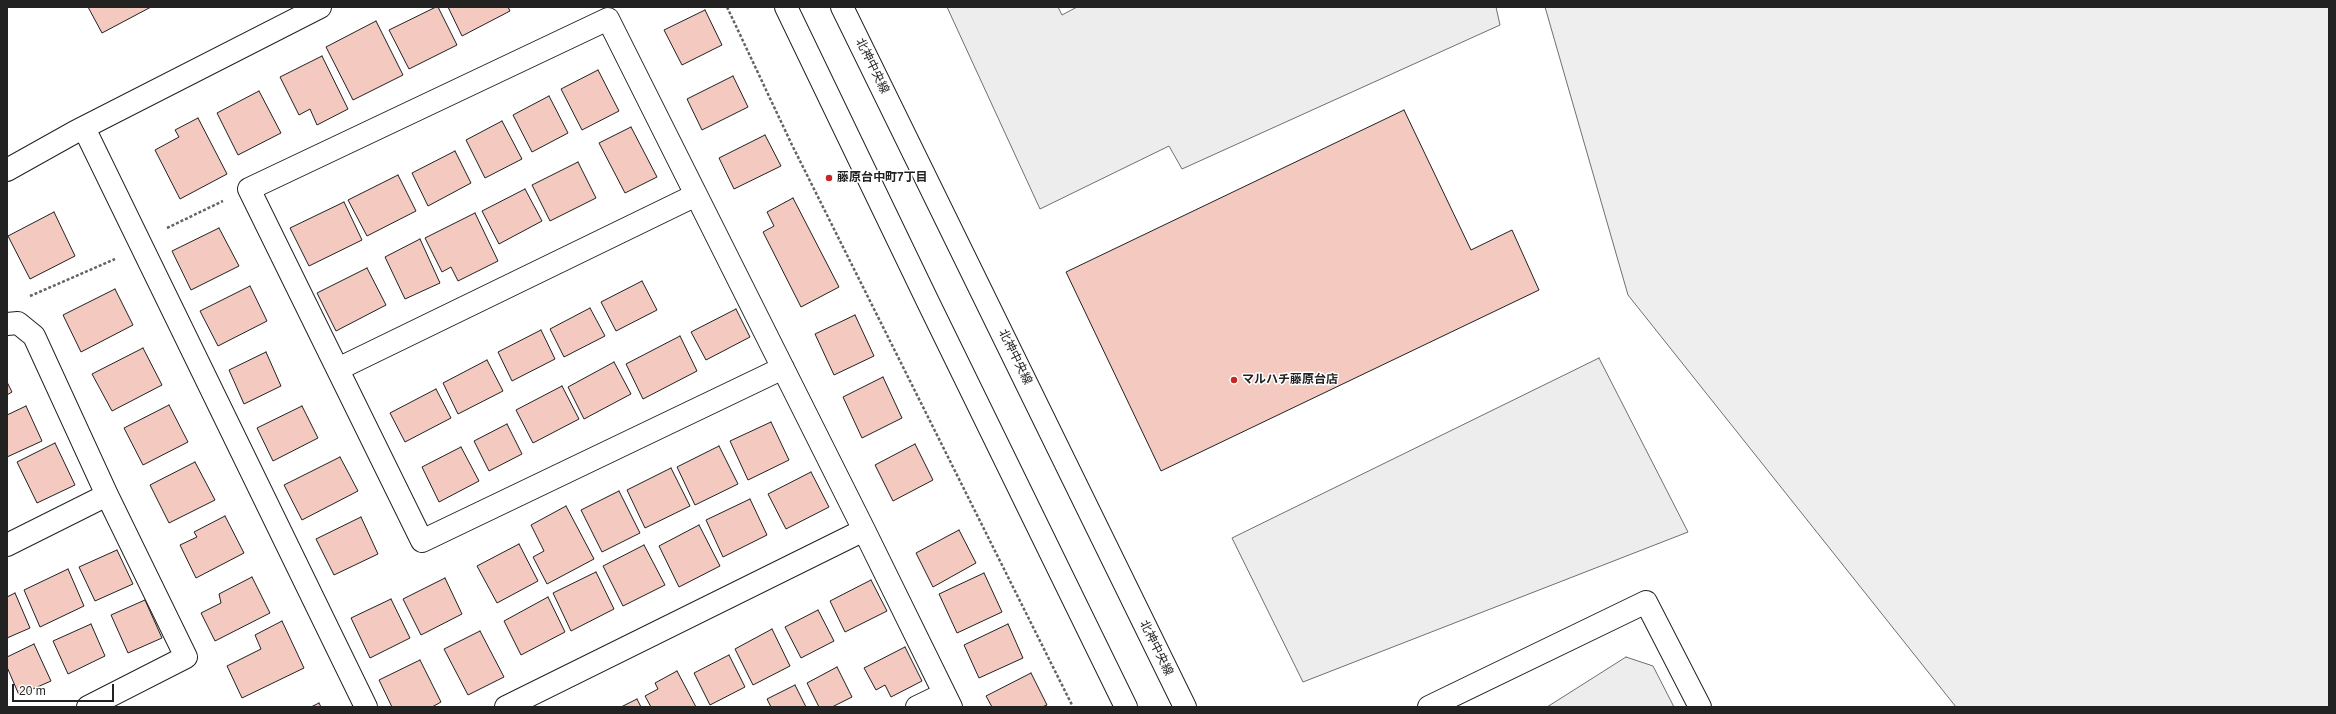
<!DOCTYPE html>
<meta charset="utf-8">
<style>
body{margin:0}
#map{position:relative;width:2336px;height:714px;overflow:hidden;background:#fff;font-family:Helvetica,sans-serif}
canvas{display:block}
.frame{position:absolute;inset:0;border:8px solid #222;pointer-events:none}
.scale{position:absolute;left:12px;top:684px;width:102px;height:18px;box-sizing:border-box;border:2px solid #222;border-top:0;padding-left:5px;font-size:12px;line-height:14px;white-space:nowrap;color:#222;-webkit-text-stroke:3px #fff;paint-order:stroke}
</style>
<div id="map">
<canvas width="2336" height="714"></canvas>
<div class="frame"></div>
<div class="scale">20 m</div>
</div>
<script>
const g = document.querySelector('canvas').getContext('2d');
g.lineJoin = 'round';
function fillPath(path, color) {
  g.fillStyle = color;
  g.fill(path, 'evenodd');
}
function poly(rows) {
  const path = new Path2D();
  for (const r of rows) {
    path.moveTo(r[0], r[1]);
    for (let i = 2; i < r.length; i += 2) path.lineTo(r[i], r[i + 1]);
  }
  return path;
}
function trace(path, color, width, dash) {
  g.strokeStyle = color;
  g.lineWidth = width;
  g.lineCap = dash ? 'butt' : 'round';
  g.setLineDash(dash || []);
  g.stroke(path);
}
function drawText(font, color, halo, rows, align = 'center') {
  g.font = font + ' Helvetica,"Noto Sans JP",sans-serif';
  g.lineWidth = 3;
  g.setLineDash([]);
  g.textBaseline = 'middle';
  g.strokeStyle = halo;
  g.fillStyle = color;
  for (const [text, x, y, turn = 0] of rows) {
    g.save();
    g.translate(x, y);
    g.rotate((+turn || 0) * Math.PI / 180);
    g.textAlign = isNaN(turn) ? turn : align;
    if (halo) g.strokeText(text, 0, 0);
    g.fillText(text, 0, 0);
    g.restore();
  }
}
const green = poly([
 [1545,7,2329,7,2329,707,1956,707,1628,295,1545,7]
]);
fillPath(green, '#eee');
trace(green, '#6f6f6f', 1);
const parking = poly([
 [947,7,1058,7,1062,15,1077,7,1496,7,1500,25,1182,169,1169,146,1040,209,947,7],
 [1599,358,1688,532,1303,682,1232,538,1599,358],
 [1626,657,1653,666,1674,707,1547,707,1626,657]
]);
fillPath(parking, '#ededed');
trace(parking, '#6f6f6f', 1);
const building = poly([
 [88,7,151,7,102,33,88,7],
 [436,7,438,7,457,45,409,69,389,30,436,7],
 [448,7,508,7,510,11,462,36,448,7],
 [705,10,722,45,682,65,664,30,705,10],
 [376,21,403,75,353,100,326,47,376,21],
 [322,56,348,109,317,125,310,109,299,115,280,77,322,56],
 [598,70,619,111,582,130,561,89,598,70],
 [733,76,748,107,702,130,687,99,733,76],
 [259,91,281,133,238,155,217,113,259,91],
 [549,96,568,133,532,152,513,115,549,96],
 [1404,110,1471,250,1512,230,1539,290,1161,471,1066,272,1404,110],
 [198,118,227,174,180,199,155,150,179,137,175,130,198,118],
 [502,121,522,159,485,178,466,140,502,121],
 [631,127,657,177,625,193,599,143,631,127],
 [765,135,781,166,734,189,719,158,765,135],
 [455,151,471,183,428,206,412,173,455,151],
 [578,162,596,198,550,221,532,185,578,162],
 [398,175,416,211,367,236,348,200,398,175],
 [525,189,542,221,499,244,482,211,525,189],
 [793,198,839,287,801,307,763,232,774,226,767,212,793,198],
 [344,202,362,240,309,266,290,228,344,202],
 [54,212,75,256,30,279,8,236,54,212],
 [475,213,498,261,458,281,451,267,442,272,425,238,475,213],
 [219,228,239,266,191,290,172,251,219,228],
 [420,239,440,283,405,299,385,257,420,239],
 [367,268,386,305,336,331,317,293,367,268],
 [642,281,657,310,616,331,601,302,642,281],
 [250,286,267,321,218,346,200,311,250,286],
 [115,289,133,325,81,352,63,315,115,289],
 [590,308,605,336,564,357,550,329,590,308],
 [736,309,750,337,706,360,691,332,736,309],
 [855,315,874,356,834,375,815,334,855,315],
 [541,330,555,359,512,381,498,352,541,330],
 [680,336,697,371,643,399,626,364,680,336],
 [143,348,162,385,112,411,92,374,143,348],
 [266,352,281,386,244,404,229,370,266,352],
 [487,360,503,391,458,414,443,383,487,360],
 [614,362,631,394,584,419,568,387,614,362],
 [883,377,902,418,862,438,843,397,883,377],
 [7,382,12,392,7,395,7,382],
 [562,386,579,419,533,443,516,410,562,386],
 [436,389,451,418,405,442,390,413,436,389],
 [169,405,188,442,143,465,124,428,169,405],
 [26,406,42,441,7,457,7,415,26,406],
 [302,406,318,438,273,461,257,428,302,406],
 [771,422,789,460,748,480,730,441,771,422],
 [507,424,522,454,489,471,474,441,507,424],
 [55,443,75,485,37,503,17,462,55,443],
 [915,444,933,480,893,501,875,465,915,444],
 [719,446,738,484,695,505,677,467,719,446],
 [461,447,479,481,439,502,422,467,461,447],
 [340,457,358,491,302,520,284,485,340,457],
 [195,462,215,500,169,523,150,485,195,462],
 [671,468,690,506,645,528,627,490,671,468],
 [811,472,829,507,786,529,768,494,811,472],
 [619,491,640,533,602,552,581,510,619,491],
 [750,499,767,535,723,557,706,520,750,499],
 [566,506,594,559,547,584,533,557,544,551,531,525,566,506],
 [225,516,244,553,196,578,180,545,197,537,194,532,225,516],
 [361,517,378,554,334,575,316,539,361,517],
 [699,525,720,566,679,587,659,546,699,525],
 [959,530,976,563,933,587,916,553,959,530],
 [519,544,538,581,497,603,477,566,519,544],
 [644,545,665,585,623,606,603,566,644,545],
 [117,550,133,584,95,601,79,567,117,550],
 [68,569,84,606,40,627,24,590,68,569],
 [596,572,614,609,571,631,553,593,596,572],
 [984,573,1002,612,957,633,939,594,984,573],
 [252,577,270,613,215,641,201,613,221,603,219,594,252,577],
 [445,578,462,614,421,635,403,599,445,578],
 [871,580,887,611,845,632,830,601,871,580],
 [15,593,30,628,7,638,7,597,15,593],
 [548,597,565,632,521,655,504,621,548,597],
 [391,599,410,638,370,658,351,618,391,599],
 [145,600,162,638,128,653,111,615,145,600],
 [818,610,834,641,801,658,785,627,818,610],
 [282,621,304,668,242,698,227,666,261,649,255,635,282,621],
 [91,624,105,656,68,674,53,641,91,624],
 [1008,624,1023,658,979,678,964,645,1008,624],
 [772,629,790,666,753,685,735,649,772,629],
 [480,631,504,677,468,695,444,649,480,631],
 [34,644,51,681,19,695,7,667,7,657,34,644],
 [905,647,922,681,891,697,885,685,876,690,864,668,905,647],
 [729,655,745,687,710,705,694,673,729,655],
 [420,660,441,702,432,707,392,707,379,680,420,660],
 [837,667,852,697,832,707,819,707,807,683,837,667],
 [677,671,696,707,651,707,645,696,658,689,655,683,677,671],
 [1031,673,1047,705,1042,707,992,707,986,696,1031,673],
 [795,685,806,707,771,707,767,699,795,685],
 [637,699,641,707,621,707,637,699],
 [319,703,321,707,311,707,319,703]
]);
fillPath(building, '#f3c9c0');
trace(building, '#222', 1);
const minor = poly([
 [786,7,928,302,1126,707],
 [842,7,1185,707],
 [84,128,366,707],
 [7,170,75,132,320,7],
 [7,324,18,323,34,336,107,495,186,657,88,707],
 [783,368,422,541,249,189,608,19,864,530,951,707],
 [338,369,696,195],
 [7,545,107,495],
 [506,707,864,530],
 [917,707,944,694],
 [1429,707,1646,602,1700,707]
]);
trace(minor, '#222', 24);
trace(poly([
 [727,7,792,145,1073,707],
 [167,228,223,201],
 [30,296,115,259]
]), '#646464', 2.5, [3, 2]);
trace(minor, '#fff', 22);
for (const [x, y, r, color] of [
 [829,178,4,"#c62828"],
 [1234,380,4,"#c62828"]
]) {
  const dot = new Path2D();
  dot.arc(x, y, r, 0, 2 * Math.PI);
  g.fillStyle = color;
  g.fill(dot);
  trace(dot, '#fff', 1.5);
}
drawText('12px', '#222', '#fff', [
 ["北神中央線",872,66,64],
 ["北神中央線",1015,357,64],
 ["北神中央線",1156,648,64]
]);
drawText('bold 12px', '#222', '#fff', [
 ["藤原台中町7丁目",837,178],
 ["マルハチ藤原台店",1242,380]
], 'left');
</script>
